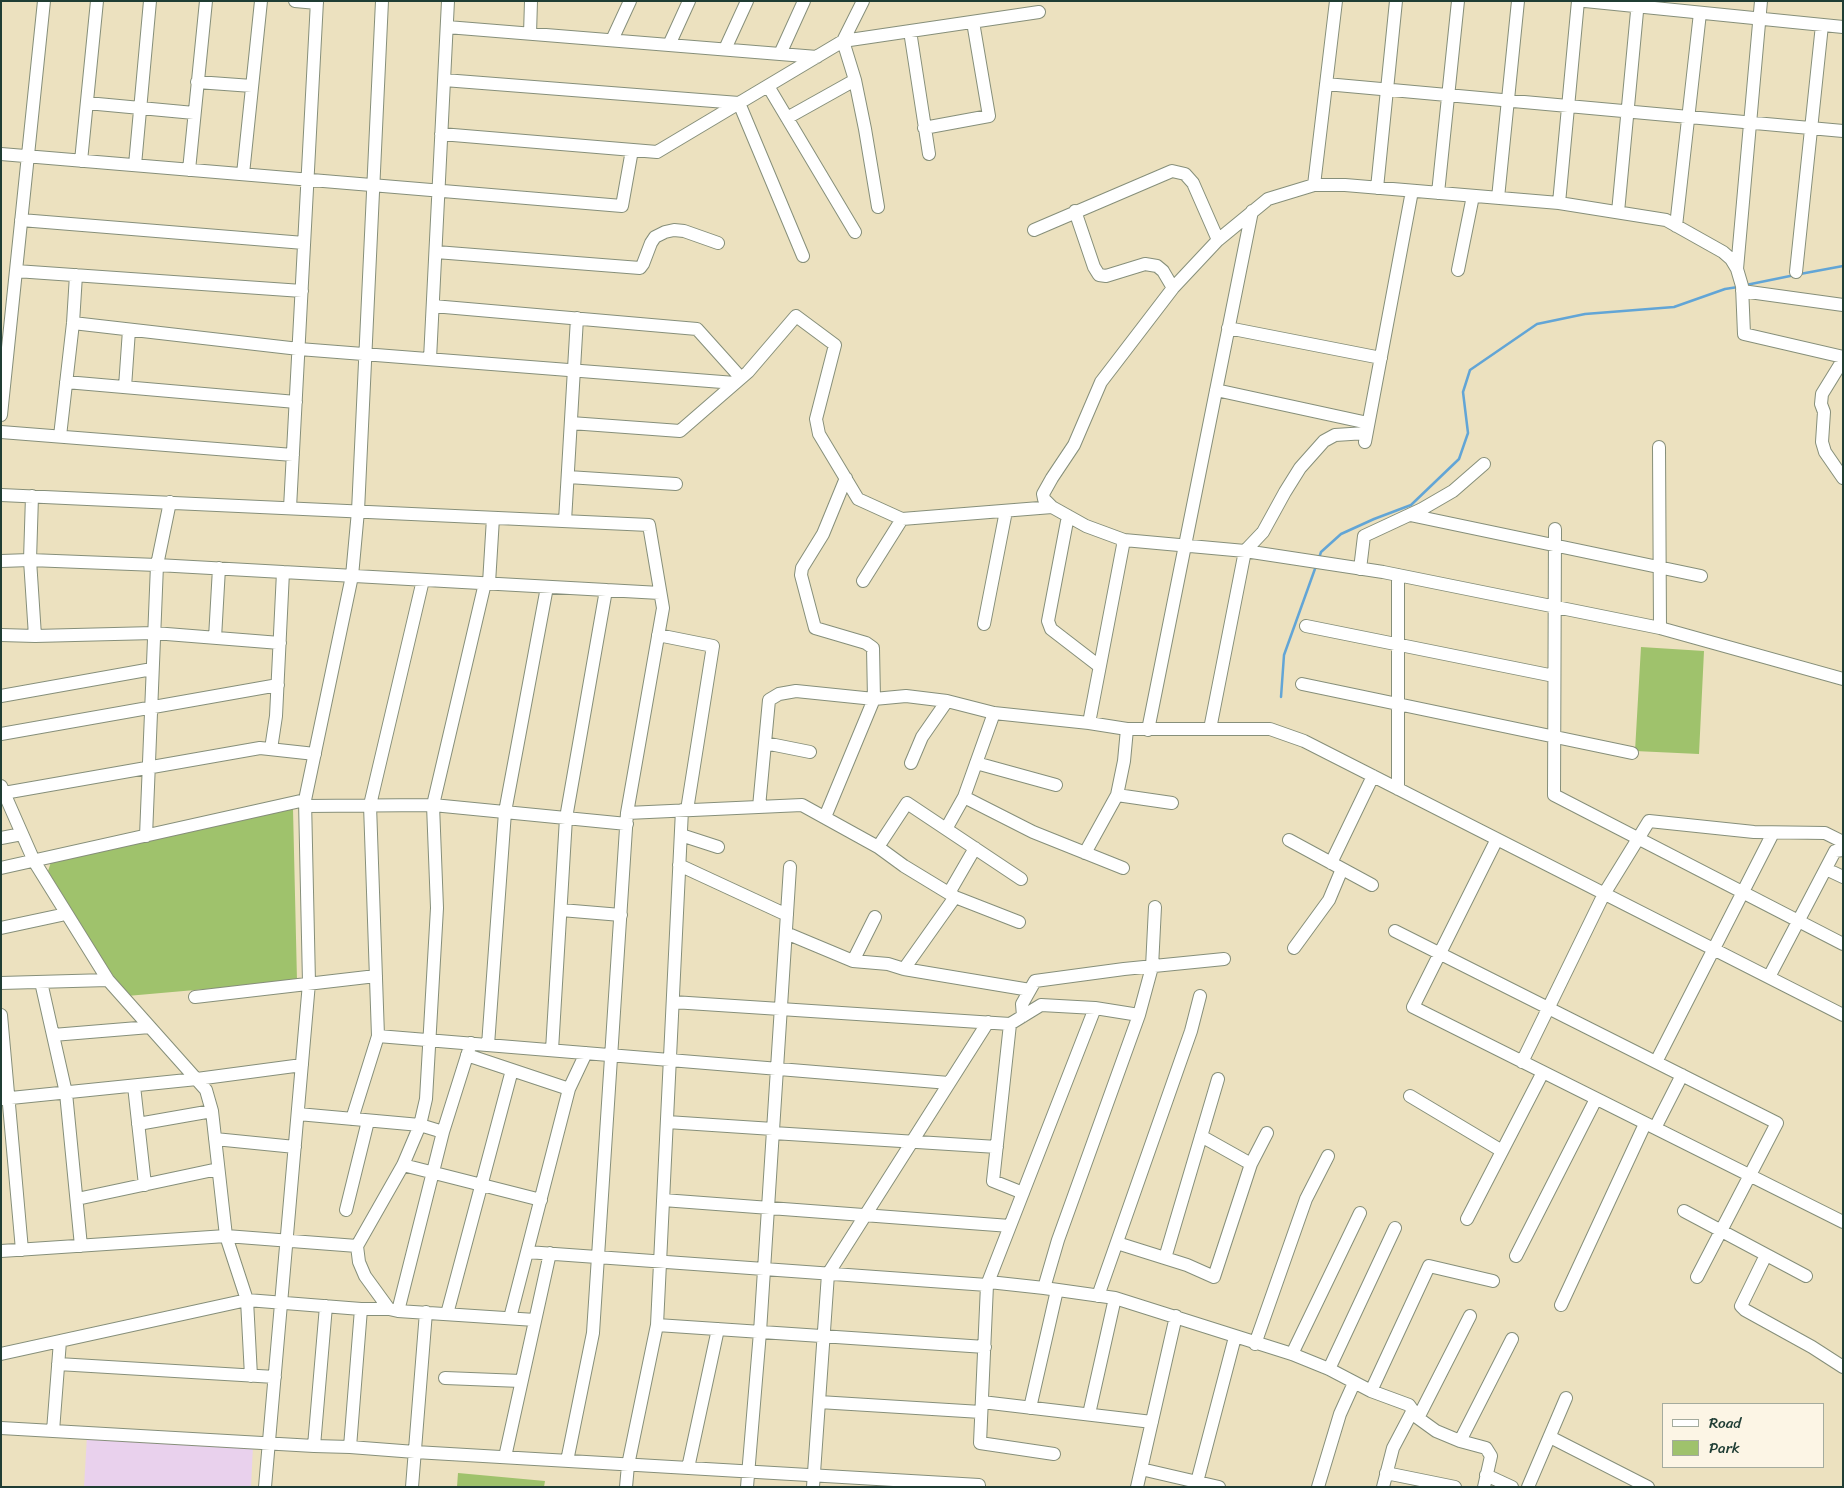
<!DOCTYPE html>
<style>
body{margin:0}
#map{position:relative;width:1844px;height:1488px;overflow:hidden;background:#ece1bf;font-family:Sriracha,sans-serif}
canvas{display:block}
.frame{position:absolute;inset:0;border:2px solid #1f3d34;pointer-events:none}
.legend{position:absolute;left:1662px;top:1403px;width:162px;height:65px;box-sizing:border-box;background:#fcf5e5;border:1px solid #a4ab9e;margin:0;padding:6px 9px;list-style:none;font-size:15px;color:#1f3d34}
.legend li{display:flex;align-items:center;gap:10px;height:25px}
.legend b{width:25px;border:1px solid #a4ab9e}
</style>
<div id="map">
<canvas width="1844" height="1488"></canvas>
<div class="frame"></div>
<ul class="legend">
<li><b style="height:6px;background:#fff"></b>Road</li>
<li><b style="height:14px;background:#9fc26c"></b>Park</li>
</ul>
</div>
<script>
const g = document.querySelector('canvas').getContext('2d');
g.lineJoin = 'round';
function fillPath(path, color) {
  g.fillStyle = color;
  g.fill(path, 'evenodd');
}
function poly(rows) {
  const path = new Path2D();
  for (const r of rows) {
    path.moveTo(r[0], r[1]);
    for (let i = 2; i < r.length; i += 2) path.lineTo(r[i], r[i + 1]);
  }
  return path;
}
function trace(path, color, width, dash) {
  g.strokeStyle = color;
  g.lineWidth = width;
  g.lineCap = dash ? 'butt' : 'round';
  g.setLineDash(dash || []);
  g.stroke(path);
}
fillPath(poly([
 [87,1436,253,1446,251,1487,84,1487]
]), '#e9d1ed');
fillPath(poly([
 [1641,647,1704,651,1699,754,1635,751],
 [293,809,297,981,127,996,103,961,48,871,51,862],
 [458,1473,545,1481,544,1487,457,1487]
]), '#9fc26c');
trace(poly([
 [1800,274,1843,266],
 [1746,285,1795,275],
 [1319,558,1321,552,1341,534,1374,519,1411,505,1459,459,1468,433,1463,392,1470,370,1537,324,1585,314,1674,307,1725,289,1738,287],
 [1281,697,1284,655,1316,566]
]), '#62a5d6', 2.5);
const minor = poly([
 [295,1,317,3],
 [863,1,843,41,855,80,865,129,878,207],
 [1585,1,1843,27],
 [447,27,817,57],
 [910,31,929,154],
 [530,34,531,1],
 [612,40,630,1],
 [669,45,689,1],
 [725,49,747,1],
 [780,54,804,1],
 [444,80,739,103,803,256],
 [197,82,252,86],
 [1326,84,1843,131],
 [768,86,855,232],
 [87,103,194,113],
 [787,118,855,80],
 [924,128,989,116,973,22],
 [441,134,657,152,843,41,1039,12],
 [1,154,622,206,632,150],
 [81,161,97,1],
 [135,165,150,1],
 [189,170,206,1],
 [243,174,261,1],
 [1314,185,1336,1],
 [1377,188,1396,1],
 [1438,193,1458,1],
 [1498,198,1518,1],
 [1559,203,1578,1],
 [1075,211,1094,267,1099,275,1106,276,1145,264,1157,266,1163,271,1173,288],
 [1618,212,1638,1],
 [21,220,304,243],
 [1676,226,1700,13],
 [1034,230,1172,171,1185,174,1193,183,1218,240],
 [436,252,640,268,643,264,651,243,655,237,665,232,674,230,684,231,718,243],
 [1737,269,1761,1],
 [1458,270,1473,196],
 [16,271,302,291],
 [1796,272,1822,25],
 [1742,291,1843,305],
 [433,306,697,329,741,378],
 [73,323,299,349,735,383],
 [1228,328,1381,358],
 [1843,357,1744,334,1742,286,1737,269,1731,259,1723,252,1666,220,1559,203,1345,185,1314,185,1268,199,1218,240,1173,288,1101,382,1074,445,1052,478,1043,494,1044,499,1052,507,1086,526,1124,540,1245,551,1383,572,1660,628,1843,679],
 [430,359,448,1],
 [1843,360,1822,394,1821,404,1824,412,1822,442,1825,452,1843,478],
 [66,382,296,402],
 [125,387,129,330],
 [1216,390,1368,423],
 [1,415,44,1],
 [571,423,680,431,748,372,796,316,835,345,816,419,819,434,858,499,902,519,1052,507],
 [1,432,293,455],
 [60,436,73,323,76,275],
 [1365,442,1412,191],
 [1659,447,1660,628],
 [568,477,676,484],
 [1,495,649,525,663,608,627,813,593,1333,567,1461],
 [32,496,30,560,35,636],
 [290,508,317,1],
 [1410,515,1701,576],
 [1068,516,1048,621,1051,629,1099,666],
 [565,521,577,318],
 [1555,529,1554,795,1843,944],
 [1,561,30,560,157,565,660,593],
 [1360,569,1364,536,1422,509,1453,491,1484,464],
 [1398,575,1398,789],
 [863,581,902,519],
 [489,583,493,518],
 [984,624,1006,511],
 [1306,626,1554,676],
 [1,635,35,636,154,633,280,643],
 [658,635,713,646,687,810],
 [215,638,219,568],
 [1302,684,1632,753],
 [1,696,152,669],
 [1089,723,1124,540],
 [1210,729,1245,551,1263,532,1285,492,1300,468,1324,441,1335,435,1366,433],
 [1148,730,1252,211],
 [1,734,278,685],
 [765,743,810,752],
 [271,749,276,716,283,572],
 [911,763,922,737,947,701],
 [976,763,1056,785],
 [1,786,34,861,108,980,206,1090,212,1111,226,1236,247,1300,251,1376],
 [4,793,260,748,315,754],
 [1117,795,1172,803],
 [964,797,1033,832,1123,868],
 [305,806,433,805,627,824],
 [759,807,769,700,779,694,796,691,874,699,873,648,866,643,815,628,801,575,802,568,823,534,846,478],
 [627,813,802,805,878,847,904,866,955,897,1019,922],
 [825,817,874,699,906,696,947,701,994,713,1089,723,1127,729,1270,729,1304,741,1843,1015],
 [946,829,964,797,994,713],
 [681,835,718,847],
 [146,836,157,565,170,502],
 [1,838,22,834],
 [1497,839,1413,1007,1843,1222],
 [1289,840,1372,885],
 [878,847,907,803,1021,879],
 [1085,853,1117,795,1124,761,1127,729],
 [1331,863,1373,776],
 [679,865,787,915],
 [1,868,305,800],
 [1826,869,1843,877],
 [949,893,975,848],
 [561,910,621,915],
 [1,928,66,914],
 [1395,931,1777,1123,1697,1277],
 [786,933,853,961,888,964,904,969,1030,990],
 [1294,948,1329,900,1342,869],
 [853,961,875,917],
 [904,969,955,897],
 [1769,977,1835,851,1843,850],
 [41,982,66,1093,81,1246],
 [1,983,108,980],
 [195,997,376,976],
 [673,1002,1010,1024,1041,1005,1095,1008,1139,1015],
 [1,1015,22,1250],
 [1023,1016,1022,1004,1035,981,1124,969,1224,959],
 [1010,1024,993,1181,1023,1193],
 [53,1035,150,1027],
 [378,1036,949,1083],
 [488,1045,505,812,547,587],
 [552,1050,566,818,606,590],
 [467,1055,569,1089],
 [1522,1062,1604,894,1649,821,1754,832,1825,833,1843,842],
 [1656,1062,1773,833],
 [134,1086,145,1185],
 [1410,1096,1502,1151],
 [1,1099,197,1079,302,1065],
 [298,1114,420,1125,443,1132],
 [352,1119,378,1036,370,805,423,580],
 [667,1122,773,1129],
 [138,1124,212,1111],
 [1655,1128,1682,1075],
 [773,1133,997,1147],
 [1201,1136,1251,1164],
 [215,1139,295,1147],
 [403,1165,541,1200],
 [77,1199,218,1169],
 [663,1200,1010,1226],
 [346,1210,368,1121],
 [1684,1211,1806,1276],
 [1467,1219,1543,1072],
 [1117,1243,1187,1265,1214,1277,1251,1164,1267,1133],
 [1,1251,226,1236,357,1246],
 [527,1252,987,1285],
 [1766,1255,1741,1306,1745,1310,1812,1347,1843,1367],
 [1516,1256,1596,1099],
 [1165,1258,1218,1079],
 [989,1282,1044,1288,1115,1298,1292,1354,1329,1369,1371,1391,1409,1405,1418,1418,1436,1431,1460,1441,1486,1448,1491,1456,1484,1487],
 [1044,1288,1058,1240,1139,1015,1152,967,1155,907],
 [1098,1296,1191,1031,1200,996],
 [1561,1305,1645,1124],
 [389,1309,365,1276,359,1262,357,1246,403,1165,420,1125,426,1099,437,908,433,805,485,583],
 [398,1311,443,1132,471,1043],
 [447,1314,512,1070],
 [510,1318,569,1089,586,1053],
 [657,1325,985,1347],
 [1255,1344,1306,1199,1328,1156],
 [1,1354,247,1300,361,1309,389,1309,398,1311,535,1320],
 [1292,1354,1360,1213],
 [58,1364,275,1377],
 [1329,1369,1395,1228],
 [445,1378,521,1381],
 [1371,1391,1429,1266,1493,1281],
 [819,1402,981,1412],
 [982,1402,1152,1422],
 [1030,1408,1057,1290],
 [1089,1414,1115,1298],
 [1418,1418,1470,1316],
 [1,1428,314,1446,350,1447,415,1452,979,1485,979,1487],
 [53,1431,60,1341],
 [1550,1437,1648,1487],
 [1460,1441,1512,1339],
 [314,1446,326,1306],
 [350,1447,361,1309],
 [1054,1454,980,1443,987,1285,1095,1008],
 [505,1457,550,1253],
 [688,1468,718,1329],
 [1141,1469,1219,1487],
 [1386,1473,1455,1487],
 [1486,1475,1512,1487],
 [1197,1482,1235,1337],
 [265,1487,309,983,305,800,352,576,358,511,382,1],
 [412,1487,426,1312],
 [626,1487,628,1465,657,1325,682,810],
 [747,1487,760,1332,790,867],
 [813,1487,828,1274,988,1022],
 [1137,1487,1176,1316],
 [1318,1487,1340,1414,1354,1383],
 [1383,1487,1393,1448,1413,1410],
 [1528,1487,1566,1398]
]);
trace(minor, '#868f7a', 14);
trace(minor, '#fff', 12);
</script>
